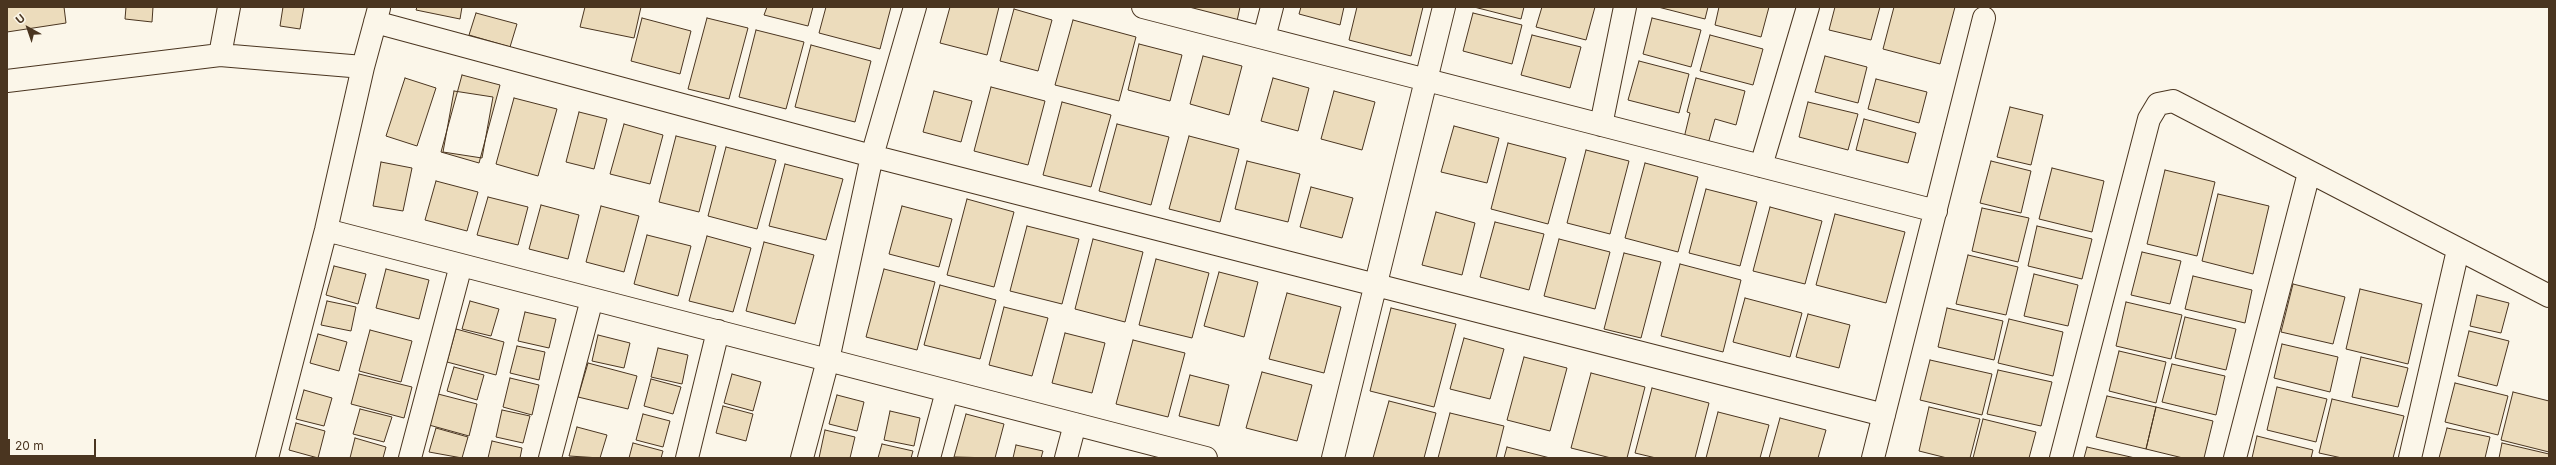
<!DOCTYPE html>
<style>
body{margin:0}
#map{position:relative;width:2556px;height:465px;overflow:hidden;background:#fbf6e9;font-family:Inter,sans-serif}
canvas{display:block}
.frame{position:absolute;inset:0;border:8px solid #4a3520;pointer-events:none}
.north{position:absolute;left:8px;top:8px;width:40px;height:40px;-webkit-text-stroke:3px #fbf6e9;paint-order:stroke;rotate:320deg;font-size:11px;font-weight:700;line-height:16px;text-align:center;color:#4a3520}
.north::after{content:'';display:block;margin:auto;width:14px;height:18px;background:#4a3520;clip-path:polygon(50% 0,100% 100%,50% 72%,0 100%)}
.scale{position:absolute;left:8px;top:439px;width:88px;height:18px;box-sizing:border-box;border:2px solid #4a3520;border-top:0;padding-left:5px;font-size:12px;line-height:14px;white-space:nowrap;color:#4a3520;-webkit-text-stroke:3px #fbf6e9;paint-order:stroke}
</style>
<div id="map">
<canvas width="2556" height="465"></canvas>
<div class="frame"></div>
<div class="north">U</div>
<div class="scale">20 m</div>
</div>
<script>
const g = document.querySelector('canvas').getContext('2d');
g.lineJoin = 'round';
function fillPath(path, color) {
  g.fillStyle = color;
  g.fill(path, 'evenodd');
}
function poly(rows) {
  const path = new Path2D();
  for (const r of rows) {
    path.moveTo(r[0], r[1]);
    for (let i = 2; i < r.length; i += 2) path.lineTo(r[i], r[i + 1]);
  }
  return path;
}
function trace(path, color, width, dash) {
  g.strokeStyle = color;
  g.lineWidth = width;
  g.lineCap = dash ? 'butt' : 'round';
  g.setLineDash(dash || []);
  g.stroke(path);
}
const building = poly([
 [7,7,64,7,66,23,7,32,7,7],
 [126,7,153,7,152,22,125,19,126,7],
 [283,7,304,7,300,29,280,26,283,7],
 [417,7,462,7,460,19,416,10,417,7],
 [585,7,641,7,634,38,580,27,585,7],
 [767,7,813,7,808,26,764,15,767,7],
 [826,7,891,7,880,49,819,33,826,7],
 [950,7,999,7,987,55,940,43,950,7],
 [1183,7,1240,7,1237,21,1183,7],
 [1301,7,1344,7,1340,25,1299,14,1301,7],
 [1357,7,1423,7,1411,56,1349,40,1357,7],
 [1474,7,1524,7,1521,19,1474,7],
 [1542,7,1595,7,1586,40,1536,27,1542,7],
 [1658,7,1708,7,1705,19,1658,7],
 [1719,7,1769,7,1761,37,1715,25,1719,7],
 [1835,7,1880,7,1871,40,1829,30,1835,7],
 [1894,7,1955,7,1940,64,1883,49,1894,7],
 [1014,9,1052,20,1038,71,1000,61,1014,9],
 [476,13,517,24,510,47,469,35,476,13],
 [1473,13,1522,25,1512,64,1463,51,1473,13],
 [642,18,691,31,680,74,631,61,642,18],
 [707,18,748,28,729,99,688,89,707,18],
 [1652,18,1701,30,1691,67,1643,54,1652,18],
 [1073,20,1136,37,1119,101,1055,85,1073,20],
 [756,30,804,42,786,109,739,97,756,30],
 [1532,35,1581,47,1570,88,1521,75,1532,35],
 [1710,35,1763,49,1753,85,1700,71,1710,35],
 [1139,44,1182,55,1170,101,1128,90,1139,44],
 [811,45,871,61,855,122,795,107,811,45],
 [1203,56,1242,66,1229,115,1190,104,1203,56],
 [1825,56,1867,67,1858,103,1815,92,1825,56],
 [1639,61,1689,74,1679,113,1628,100,1639,61],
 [462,75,500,85,479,163,441,152,462,75],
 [405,78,436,88,417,146,386,136,405,78],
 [1273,78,1309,88,1298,131,1261,121,1273,78],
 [1696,78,1745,91,1736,125,1715,119,1708,144,1684,138,1690,113,1687,112,1696,78],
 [1876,79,1927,92,1919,123,1868,109,1876,79],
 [991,87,1045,101,1028,165,974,151,991,87],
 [454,91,493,97,482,158,443,152,454,91],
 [934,91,972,101,961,142,923,132,934,91],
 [1334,91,1375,102,1362,150,1321,139,1334,91],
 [514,98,557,109,538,176,496,164,514,98],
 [1062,102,1111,115,1091,187,1043,175,1062,102],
 [1808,102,1858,114,1848,150,1799,137,1808,102],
 [2010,107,2043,115,2031,165,1997,157,2010,107],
 [579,112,607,119,594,169,566,162,579,112],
 [1864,119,1916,133,1908,163,1856,150,1864,119],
 [624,124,663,135,650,184,610,174,624,124],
 [1117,124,1169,137,1151,205,1099,191,1117,124],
 [1454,126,1499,138,1487,183,1441,172,1454,126],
 [676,136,716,146,699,212,659,202,676,136],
 [1189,136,1239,149,1220,222,1169,209,1189,136],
 [1508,143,1566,158,1548,224,1491,209,1508,143],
 [726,147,776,160,757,229,708,216,726,147],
 [1586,150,1629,161,1610,234,1567,223,1586,150],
 [1247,161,1300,174,1288,222,1235,209,1247,161],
 [1991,161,2031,171,2021,213,1980,203,1991,161],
 [381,162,412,168,403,211,373,206,381,162],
 [1645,163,1698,177,1678,252,1625,238,1645,163],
 [785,164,843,179,826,240,769,226,785,164],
 [2052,168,2104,181,2092,232,2039,219,2052,168],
 [2165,170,2215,182,2197,256,2147,244,2165,170],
 [436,181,478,192,467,231,425,220,436,181],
 [1311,187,1353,198,1342,238,1300,227,1311,187],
 [1706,189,1757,202,1740,266,1689,253,1706,189],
 [2218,194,2269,206,2253,274,2202,261,2218,194],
 [488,197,528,207,518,245,477,235,488,197],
 [967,199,1014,212,994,287,947,275,967,199],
 [541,205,579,215,568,259,529,249,541,205],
 [601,206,639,216,624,272,586,262,601,206],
 [902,206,952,219,939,267,889,254,902,206],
 [1770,207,1822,221,1805,284,1753,271,1770,207],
 [1982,208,2029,218,2018,262,1972,251,1982,208],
 [1436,212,1475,223,1462,275,1422,265,1436,212],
 [1835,214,1905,232,1886,303,1816,285,1835,214],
 [1495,222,1544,234,1529,290,1480,277,1495,222],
 [1027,226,1079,239,1062,304,1010,291,1027,226],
 [2037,226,2092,239,2082,279,2028,266,2037,226],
 [647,235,691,246,678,296,634,284,647,235],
 [707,236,751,248,733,312,689,301,707,236],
 [1093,239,1143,252,1125,322,1075,309,1093,239],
 [1559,239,1610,252,1595,309,1544,296,1559,239],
 [764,242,814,255,795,324,746,311,764,242],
 [2142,252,2181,261,2170,304,2131,295,2142,252],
 [1624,253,1661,262,1641,338,1604,329,1624,253],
 [1968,255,2018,267,2006,315,1956,304,1968,255],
 [1156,259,1209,273,1192,338,1139,325,1156,259],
 [1680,264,1741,280,1723,352,1661,336,1680,264],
 [334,266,366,274,358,304,326,295,334,266],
 [386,269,429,280,419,319,376,308,386,269],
 [884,269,935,282,917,350,866,337,884,269],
 [1219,272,1258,282,1244,337,1204,326,1219,272],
 [2034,274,2078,285,2068,326,2024,316,2034,274],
 [2193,276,2252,290,2245,323,2185,309,2193,276],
 [2293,284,2345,297,2333,344,2281,332,2293,284],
 [940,285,996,300,980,359,924,345,940,285],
 [2360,289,2422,304,2408,364,2346,349,2360,289],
 [1287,293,1341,307,1324,373,1269,359,1287,293],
 [2477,295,2509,303,2501,333,2470,326,2477,295],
 [1745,298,1802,313,1790,357,1733,342,1745,298],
 [327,301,356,307,351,331,321,325,327,301],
 [470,301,499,309,491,336,462,329,470,301],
 [2126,302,2182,315,2171,359,2116,346,2126,302],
 [1004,307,1048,318,1032,376,989,365,1004,307],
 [1391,308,1456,324,1434,407,1370,391,1391,308],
 [1947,308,2003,321,1994,360,1938,347,1947,308],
 [525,312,556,319,549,348,518,341,525,312],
 [1808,314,1850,325,1839,368,1796,357,1808,314],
 [2185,317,2236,329,2226,370,2175,358,2185,317],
 [2009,319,2063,332,2053,376,1998,363,2009,319],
 [456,329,504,342,496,375,447,362,456,329],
 [370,330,412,341,401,382,359,371,370,330],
 [2469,331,2509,341,2497,386,2458,376,2469,331],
 [1065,333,1105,343,1092,393,1052,383,1065,333],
 [318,334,347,342,339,371,310,363,318,334],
 [598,335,630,343,624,368,592,361,598,335],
 [1464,338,1504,349,1490,399,1450,389,1464,338],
 [1133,340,1185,353,1168,417,1116,404,1133,340],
 [2282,344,2338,357,2330,392,2274,378,2282,344],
 [517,346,545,352,539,380,510,373,517,346],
 [658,348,688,355,682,384,651,377,658,348],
 [2119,351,2166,362,2156,403,2109,391,2119,351],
 [1524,357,1567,368,1550,431,1507,420,1524,357],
 [2361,357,2408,368,2398,407,2352,397,2361,357],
 [1930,360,1992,374,1982,415,1920,400,1930,360],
 [588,363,637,376,628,409,578,397,588,363],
 [2172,364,2225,376,2216,415,2162,402,2172,364],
 [454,367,484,375,477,400,447,391,454,367],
 [1998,370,2052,382,2041,426,1987,414,1998,370],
 [1262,372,1312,385,1297,441,1246,428,1262,372],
 [1591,373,1645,387,1627,458,1611,458,1571,448,1591,373],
 [359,374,412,387,404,418,351,404,359,374],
 [732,374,761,382,753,411,724,403,732,374],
 [1190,375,1229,385,1219,426,1179,416,1190,375],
 [510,378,539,385,532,415,503,407,510,378],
 [651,379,681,387,673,414,644,406,651,379],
 [2455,383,2508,396,2498,435,2445,422,2455,383],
 [2277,387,2327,399,2316,442,2267,430,2277,387],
 [1652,388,1709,403,1695,458,1656,458,1635,453,1652,388],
 [304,390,332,398,324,426,296,419,304,390],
 [2513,392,2549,401,2549,452,2501,440,2513,392],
 [438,394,477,404,469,436,429,425,438,394],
 [837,395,864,402,857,431,829,424,837,395],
 [2107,396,2156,407,2146,449,2096,437,2107,396],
 [2332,399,2404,416,2393,458,2342,458,2319,453,2332,399],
 [1389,401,1436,413,1424,458,1373,458,1389,401],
 [723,406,753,414,746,441,716,433,723,406],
 [1929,407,1980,419,1970,458,1947,458,1919,451,1929,407],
 [2156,407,2213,421,2204,458,2183,458,2146,449,2156,407],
 [360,409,392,417,384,442,353,434,360,409],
 [502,410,530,416,523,443,496,437,502,410],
 [890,411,920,418,914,446,884,440,890,411],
 [1718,412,1769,425,1760,458,1706,458,1718,412],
 [1450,413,1504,426,1496,458,1438,458,1450,413],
 [643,414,670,421,663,447,636,440,643,414],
 [966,414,1004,424,995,458,954,457,966,414],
 [1780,418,1826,430,1818,458,1769,458,1780,418],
 [1983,419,2036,432,2029,458,1973,458,1983,419],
 [296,423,325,431,318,458,289,450,296,423],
 [577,427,607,435,600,458,569,456,577,427],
 [436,428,468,437,462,458,429,452,436,428],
 [2447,428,2490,437,2485,458,2439,458,2447,428],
 [825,430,855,437,850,458,819,458,825,430],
 [2257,436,2313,450,2311,458,2252,458,2257,436],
 [355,438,386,447,383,458,350,458,355,438],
 [492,441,522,448,520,458,488,458,492,441],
 [633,443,663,451,661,458,629,458,633,443],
 [2502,443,2549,454,2549,458,2499,458,2502,443],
 [882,444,913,451,911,458,878,458,882,444],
 [1016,445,1043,451,1041,458,1013,458,1016,445],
 [1507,447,1550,458,1504,458,1507,447],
 [2087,447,2135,458,2084,458,2087,447]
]);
fillPath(building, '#ecdcbc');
trace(building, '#4a3520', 1);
const minor = poly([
 [1143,7,1936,211],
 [375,22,872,156,1884,415],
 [1264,38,1272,7],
 [220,55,229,7],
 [7,81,220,55,363,67],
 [1601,125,1625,7],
 [1761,166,1808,7],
 [326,230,1206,458],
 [267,458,326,230,363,67,379,8],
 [410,458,461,265],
 [550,458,592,299],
 [687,458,718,331],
 [802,458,828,360,872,156,915,7],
 [929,458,947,391],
 [1066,458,1075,424],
 [1333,458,1444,7],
 [1873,458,1984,18],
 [2061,458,2149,119,2158,104,2173,101,2549,296],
 [2235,458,2309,173],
 [2410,458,2458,250]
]);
trace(minor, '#4a3520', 24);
trace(minor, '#fbf6e9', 22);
</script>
